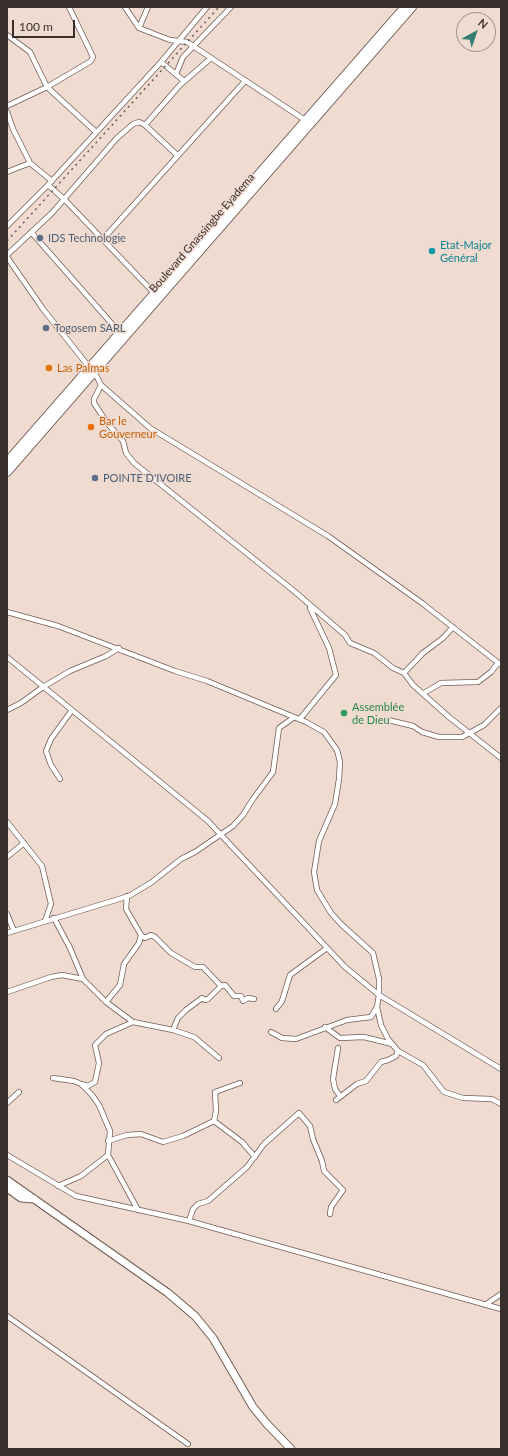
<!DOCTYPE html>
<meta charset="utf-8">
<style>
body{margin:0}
#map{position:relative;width:508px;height:1456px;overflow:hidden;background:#f0dbd0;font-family:Lato,sans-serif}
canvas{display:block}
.frame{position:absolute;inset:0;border:8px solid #372f2b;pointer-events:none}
.north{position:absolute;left:456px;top:12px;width:40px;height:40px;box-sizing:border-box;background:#f0dbd0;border:1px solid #a6968e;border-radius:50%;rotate:40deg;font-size:11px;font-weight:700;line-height:16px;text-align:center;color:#372f2b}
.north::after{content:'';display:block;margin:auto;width:14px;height:18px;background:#357c73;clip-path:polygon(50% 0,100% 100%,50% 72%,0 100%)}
.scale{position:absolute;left:12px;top:20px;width:63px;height:18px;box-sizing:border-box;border:2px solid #372f2b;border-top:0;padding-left:5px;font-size:12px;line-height:14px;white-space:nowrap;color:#372f2b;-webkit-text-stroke:3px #f0dbd0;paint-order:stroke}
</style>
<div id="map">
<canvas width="508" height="1456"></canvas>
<div class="frame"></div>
<div class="north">N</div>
<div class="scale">100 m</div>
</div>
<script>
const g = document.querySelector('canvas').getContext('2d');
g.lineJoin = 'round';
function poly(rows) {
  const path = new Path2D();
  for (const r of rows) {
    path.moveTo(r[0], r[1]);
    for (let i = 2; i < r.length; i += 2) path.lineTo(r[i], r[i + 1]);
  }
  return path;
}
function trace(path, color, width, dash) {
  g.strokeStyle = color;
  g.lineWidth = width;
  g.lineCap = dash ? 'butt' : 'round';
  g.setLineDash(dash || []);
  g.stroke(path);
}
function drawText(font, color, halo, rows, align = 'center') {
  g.font = font + ' Lato,sans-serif';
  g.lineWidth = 3;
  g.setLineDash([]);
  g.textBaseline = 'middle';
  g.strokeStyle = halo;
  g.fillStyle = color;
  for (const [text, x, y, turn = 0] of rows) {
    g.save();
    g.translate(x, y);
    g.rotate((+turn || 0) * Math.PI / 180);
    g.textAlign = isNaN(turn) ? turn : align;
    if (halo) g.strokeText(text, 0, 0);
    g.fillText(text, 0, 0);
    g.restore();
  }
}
const street = poly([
 [125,7,139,28,170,40,187,42,305,120],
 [139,28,148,7],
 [7,35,30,52,47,87,96,132],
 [161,62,184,81],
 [176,74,183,57,231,7],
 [7,106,47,87,91,61,93,57,69,7],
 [7,112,13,129,30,163,52,181],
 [145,125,180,85,210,59],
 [7,172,30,163],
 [48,185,65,200,154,293],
 [7,226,48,185,161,62,207,7],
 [31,232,120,333],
 [103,239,245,81],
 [7,255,52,213,117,138,133,124,139,122,145,125,177,155],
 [7,257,43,309,97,377,101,385,150,428,328,536,422,603,501,665],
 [101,385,94,399,94,403,107,423,123,441,126,453,134,463,294,591,345,635,350,643,374,653,393,668,404,673,423,653,443,638,453,627],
 [7,612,58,626,175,671,207,681,306,722,324,732,337,750,340,762,339,779,335,804,319,841,314,872,317,890,331,913,342,925,373,953,379,979,379,995,377,1007,381,1025,388,1039,398,1051,423,1065,444,1092,463,1098,492,1099,501,1104],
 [7,657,208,821,345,967,379,995,501,1069],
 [404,673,413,685,449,717,501,758],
 [424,693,441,683,478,682,491,672,498,663],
 [7,710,21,703,43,687,70,671,106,656,119,648],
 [300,719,336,675,329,648,310,608],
 [388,720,413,726,422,732,439,737,462,737,484,725,501,708],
 [60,779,51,765,46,751,51,739,72,710],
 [7,822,42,866,51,904,45,921],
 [7,857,24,843],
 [7,914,14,931],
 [54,918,70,948,83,979],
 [7,933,129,896,152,882,181,859,195,852,233,826,243,815,253,799,273,772,279,728,293,718],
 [141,935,145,938,151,935,155,937,171,953,195,967,203,967,221,986,225,985,234,996,241,996,243,1001,248,998,254,999],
 [7,992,51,977,62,975,83,979,106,1002,133,1022,173,1030,194,1037,219,1058],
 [106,1002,120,985,124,964,139,943,141,935,126,909,127,896],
 [276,1009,282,1001,290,975,327,948],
 [325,1027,340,1038,364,1037,392,1044],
 [173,1030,178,1018,186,1010,202,998,205,1000,208,999,221,986],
 [271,1032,282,1038,296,1039,347,1020,371,1017,377,1007],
 [338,1048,333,1079,335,1089,340,1096],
 [53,1078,74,1081,81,1084,92,1095,99,1105,110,1131,108,1155,138,1210],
 [81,1084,88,1086,95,1082,99,1063,95,1045,106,1034,133,1022],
 [336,1100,357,1084,366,1081,381,1062,388,1060,396,1056,398,1051],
 [7,1103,19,1092],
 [214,1121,242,1142,255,1157],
 [108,1141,127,1135,141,1134,163,1142,183,1136,214,1121,216,1111,215,1092,240,1083],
 [7,1155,76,1196,189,1221,501,1309],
 [58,1186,81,1176,108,1155],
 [189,1221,193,1209,198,1204,208,1201,247,1167,264,1144,299,1113,310,1126,313,1139,322,1161,324,1171,343,1190,331,1207,330,1214],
 [485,1305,501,1294],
 [7,1316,188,1444]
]);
const secondary = poly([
 [7,1180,168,1293,195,1316,213,1338,253,1407,267,1424,291,1449],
 [7,1188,21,1198,34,1199]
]);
const highway = poly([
 [7,462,405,7],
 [7,472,412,7]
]);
trace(street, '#6f5d54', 6);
trace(secondary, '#6f5d54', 9);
trace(highway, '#6f5d54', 10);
trace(street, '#fff', 4.5);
trace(secondary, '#fff', 7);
trace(highway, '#fff', 8);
trace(poly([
 [7,241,219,7]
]), '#675b55', 1.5, [2, 4]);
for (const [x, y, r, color] of [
 [40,238,4,"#5c6f8a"],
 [432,251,4,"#0f9aa8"],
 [46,328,4,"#5c6f8a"],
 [49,368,4,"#e8710a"],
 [91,427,4,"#e8710a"],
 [95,478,4,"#5c6f8a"],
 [344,713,4,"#2e9e5b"]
]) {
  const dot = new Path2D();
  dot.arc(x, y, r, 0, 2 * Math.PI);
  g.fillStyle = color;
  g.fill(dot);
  trace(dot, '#f0dbd0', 1.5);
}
drawText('11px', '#372f2b', '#f0dbd0', [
 ["Boulevard Gnassingbe Eyadema",202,233,-49]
]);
drawText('11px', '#4e5e75', '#f0dbd0', [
 ["IDS Technologie",48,238],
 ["Togosem SARL",54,328],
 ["POINTE D'IVOIRE",103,478]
], 'left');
drawText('11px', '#0d838f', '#f0dbd0', [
 ["Etat-Major",440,245],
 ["Général",440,258]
], 'left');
drawText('11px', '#c56008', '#f0dbd0', [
 ["Las Palmas",57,368],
 ["Bar le",99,421],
 ["Gouverneur",99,434]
], 'left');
drawText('11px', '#27864d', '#f0dbd0', [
 ["Assemblée",352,707],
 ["de Dieu",352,720]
], 'left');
</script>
